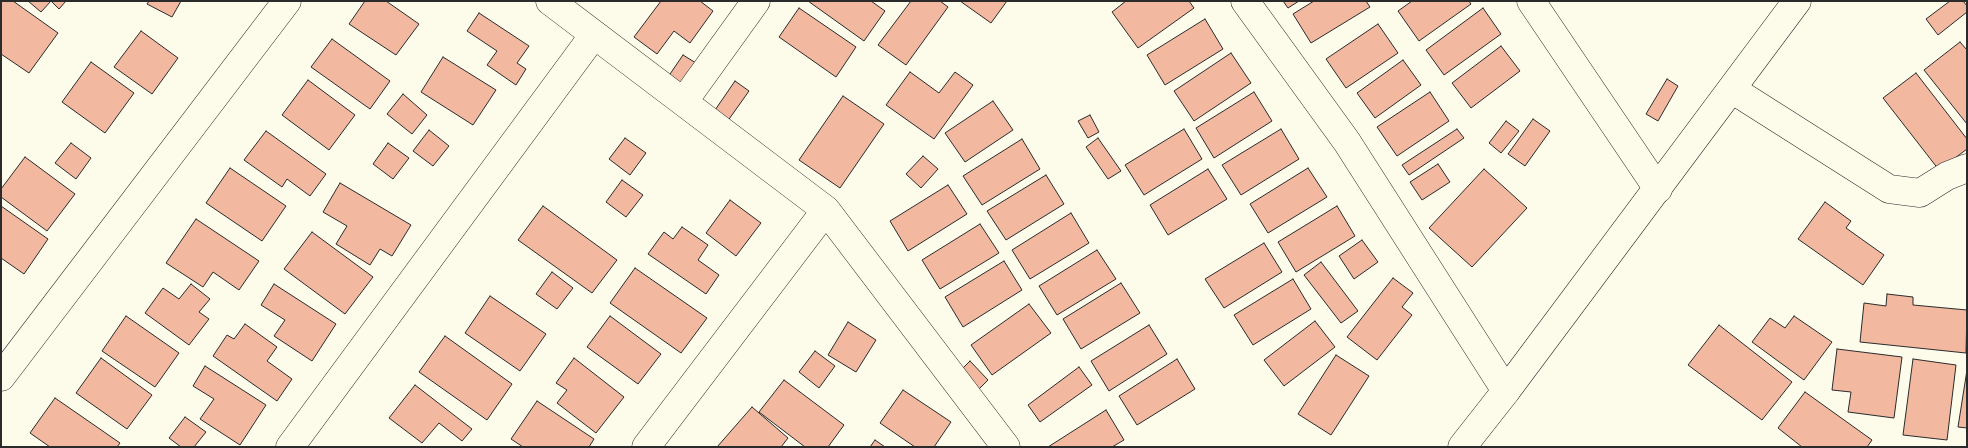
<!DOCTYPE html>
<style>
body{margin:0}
#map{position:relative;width:1968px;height:448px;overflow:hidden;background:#fdfbea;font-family:Overpass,sans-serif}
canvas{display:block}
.frame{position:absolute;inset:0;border:2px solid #2b2b2b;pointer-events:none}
</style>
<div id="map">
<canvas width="1968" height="448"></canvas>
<div class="frame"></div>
</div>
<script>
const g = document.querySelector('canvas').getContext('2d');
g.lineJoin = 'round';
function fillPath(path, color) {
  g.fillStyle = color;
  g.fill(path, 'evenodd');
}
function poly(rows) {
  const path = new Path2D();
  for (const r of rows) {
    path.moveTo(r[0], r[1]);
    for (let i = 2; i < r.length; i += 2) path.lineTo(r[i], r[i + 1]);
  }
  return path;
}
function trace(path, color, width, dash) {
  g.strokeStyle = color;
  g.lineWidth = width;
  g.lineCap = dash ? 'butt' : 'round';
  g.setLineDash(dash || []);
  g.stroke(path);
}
const building = poly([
 [1,1,13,1,58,33,29,73,1,54,1,1],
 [28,1,51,1,41,12,28,1],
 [51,1,66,1,59,9,51,1],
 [149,1,181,1,172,17,147,4,149,1],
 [365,1,386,1,419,24,396,55,349,24,365,1],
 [661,1,700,1,713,11,690,43,674,31,657,54,634,37,661,1],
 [808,1,871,1,885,11,864,41,808,1],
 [911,1,940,1,948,7,906,65,878,45,911,1],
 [960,1,1007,1,991,23,960,1],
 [1126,1,1189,1,1194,8,1138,48,1112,12,1126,1],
 [1283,1,1299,1,1288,8,1283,1],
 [1314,1,1366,1,1370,7,1311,43,1293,14,1314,1],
 [1412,1,1469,1,1471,4,1419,41,1398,11,1412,1],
 [1950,1,1963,1,1967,6,1967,12,1938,35,1926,19,1950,1],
 [799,8,856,47,836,77,779,37,799,8],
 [1483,8,1501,34,1444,75,1426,50,1483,8],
 [479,13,529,46,517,63,526,69,516,85,487,65,497,51,467,31,479,13],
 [1205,19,1223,49,1165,85,1147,55,1205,19],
 [1378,24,1398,53,1346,88,1326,59,1378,24],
 [141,31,178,58,152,94,114,67,141,31],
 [332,39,390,81,370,109,311,67,332,39],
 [1960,42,1967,50,1967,124,1924,70,1960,42],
 [1501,46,1520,71,1471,108,1452,83,1501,46],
 [1231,53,1251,83,1194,121,1174,91,1231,53],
 [683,55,696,63,681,86,668,77,683,55],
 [443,57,496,90,473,125,421,92,443,57],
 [1403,60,1421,85,1375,118,1357,93,1403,60],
 [91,62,134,93,105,133,62,102,91,62],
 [910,72,939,93,955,72,973,85,934,139,886,105,910,72],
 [1916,73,1967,139,1967,149,1939,170,1883,98,1916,73],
 [1667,79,1678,86,1658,121,1646,114,1667,79],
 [308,80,355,115,329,150,282,115,308,80],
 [735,81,749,91,727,122,713,113,735,81],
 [1254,92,1272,121,1214,158,1196,128,1254,92],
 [1430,92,1449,121,1397,156,1377,127,1430,92],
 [403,94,427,115,412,134,387,114,403,94],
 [843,96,884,124,840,188,799,160,843,96],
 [993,101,1013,130,965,162,945,133,993,101],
 [1090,115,1099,132,1088,138,1078,121,1090,115],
 [1533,119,1550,131,1525,166,1508,154,1533,119],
 [1506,121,1519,131,1501,153,1489,143,1506,121],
 [1184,129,1202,159,1144,195,1125,165,1184,129],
 [1281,129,1299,159,1241,195,1222,165,1281,129],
 [1457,129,1464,138,1409,175,1402,165,1457,129],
 [429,130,449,146,433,166,413,151,429,130],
 [266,131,326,174,310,196,287,179,282,187,244,160,266,131],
 [625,138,646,153,630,175,609,159,625,138],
 [1098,138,1121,171,1108,179,1086,147,1098,138],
 [1022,139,1040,169,982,205,963,176,1022,139],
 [71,143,91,158,76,179,55,163,71,143],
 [388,143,409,158,393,179,373,164,388,143],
 [923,156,938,169,921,188,906,174,923,156],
 [25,157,75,194,47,231,1,197,1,189,25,157],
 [1438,164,1450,182,1422,200,1410,182,1438,164],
 [230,168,286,206,262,241,206,203,230,168],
 [1308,168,1327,197,1268,233,1250,204,1308,168],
 [1208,169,1227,199,1168,235,1150,205,1208,169],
 [1484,169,1527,208,1472,267,1429,228,1484,169],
 [1046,175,1064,204,1006,240,987,211,1046,175],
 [622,180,643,195,626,217,606,202,622,180],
 [340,183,411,225,392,256,380,249,370,265,336,244,347,226,323,212,340,183],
 [948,185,967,214,908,251,890,221,948,185],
 [730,200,761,223,736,256,706,233,730,200],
 [1825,202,1851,221,1846,228,1884,255,1863,285,1798,239,1825,202],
 [1,206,48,239,24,274,1,258,1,206],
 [543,206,617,260,592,293,518,240,543,206],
 [1337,206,1355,236,1296,272,1278,242,1337,206],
 [1071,213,1089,243,1030,279,1012,250,1071,213],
 [196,219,259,261,239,290,213,272,203,287,166,263,196,219],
 [980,224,999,253,940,289,922,260,980,224],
 [682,227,708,245,698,260,719,275,706,294,648,254,664,232,673,239,682,227],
 [312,232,373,277,345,314,284,269,312,232],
 [1362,240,1378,262,1354,279,1339,256,1362,240],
 [1264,243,1282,272,1224,308,1205,279,1264,243],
 [1097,250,1116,279,1057,315,1039,286,1097,250],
 [1004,261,1022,290,963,327,945,297,1004,261],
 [1321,262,1358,311,1341,323,1304,275,1321,262],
 [635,268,707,318,681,353,610,303,635,268],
 [552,272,573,288,557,309,536,294,552,272],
 [1393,278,1413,293,1402,307,1412,315,1377,360,1347,337,1393,278],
 [1293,279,1311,309,1253,345,1234,315,1293,279],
 [1121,283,1140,313,1081,349,1063,319,1121,283],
 [191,284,210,299,199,312,209,319,189,345,145,313,163,288,179,299,191,284],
 [274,284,336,324,312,361,274,336,285,320,261,305,274,284],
 [1887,294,1913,297,1913,305,1967,310,1966,353,1860,342,1864,303,1886,306,1887,294],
 [490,296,546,334,520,371,465,333,490,296],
 [1029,304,1051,333,992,375,971,345,1029,304],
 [126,316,179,353,155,387,102,351,126,316],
 [610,316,661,354,638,384,587,347,610,316],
 [1794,316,1832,342,1804,380,1752,342,1770,318,1785,328,1794,316],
 [1315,321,1335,347,1284,386,1264,360,1315,321],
 [848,322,876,340,856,372,828,355,848,322],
 [245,324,277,347,267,361,292,379,277,401,213,356,227,335,234,339,245,324],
 [1149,325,1167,354,1109,391,1091,361,1149,325],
 [1719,325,1792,382,1762,420,1688,365,1719,325],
 [445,336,512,384,487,420,419,372,445,336],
 [1837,349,1902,357,1894,418,1848,412,1851,392,1832,390,1837,349],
 [815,351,835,366,819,388,799,372,815,351],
 [1336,355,1369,376,1331,435,1298,414,1336,355],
 [101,358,152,395,127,429,76,393,101,358],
 [574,358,624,397,596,433,557,403,567,390,556,383,574,358],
 [1177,359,1195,389,1137,425,1119,396,1177,359],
 [1913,359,1956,365,1947,440,1903,435,1913,359],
 [970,361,988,380,979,389,961,370,970,361],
 [205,366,266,405,240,445,200,419,214,399,193,386,205,366],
 [1079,367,1092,385,1040,422,1028,405,1079,367],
 [1967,370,1967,428,1958,427,1967,370],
 [784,380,844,425,828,447,805,447,759,412,784,380],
 [415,385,472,429,462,441,439,423,422,443,389,418,415,385],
 [903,390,951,422,934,447,915,447,880,423,903,390],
 [1805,392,1872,440,1867,447,1802,447,1778,428,1805,392],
 [55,398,120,443,117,447,50,447,30,433,55,398],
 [537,401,594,439,589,447,523,447,511,439,537,401],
 [752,407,788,438,781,447,717,447,752,407],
 [1106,410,1124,440,1112,447,1048,447,1106,410],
 [185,417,206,432,194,447,181,447,169,438,185,417],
 [875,440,885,447,870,447,875,440]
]);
fillPath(building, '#f2b8a0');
trace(building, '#2b2b2b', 1);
const minor = poly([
 [550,1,826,210,1006,447],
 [1245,1,1347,142,1506,391],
 [1531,1,1658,189],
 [1733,90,1889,189,1920,193,1947,176,1967,168],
 [684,101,756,1],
 [1,377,287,1],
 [290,447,593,36],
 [646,447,826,210]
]);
const tertiary = poly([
 [1462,447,1506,391,1797,1]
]);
trace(minor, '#2b2b2b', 29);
trace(tertiary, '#2b2b2b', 29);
trace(minor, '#fdfbea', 28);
trace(tertiary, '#fdfbea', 28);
</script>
